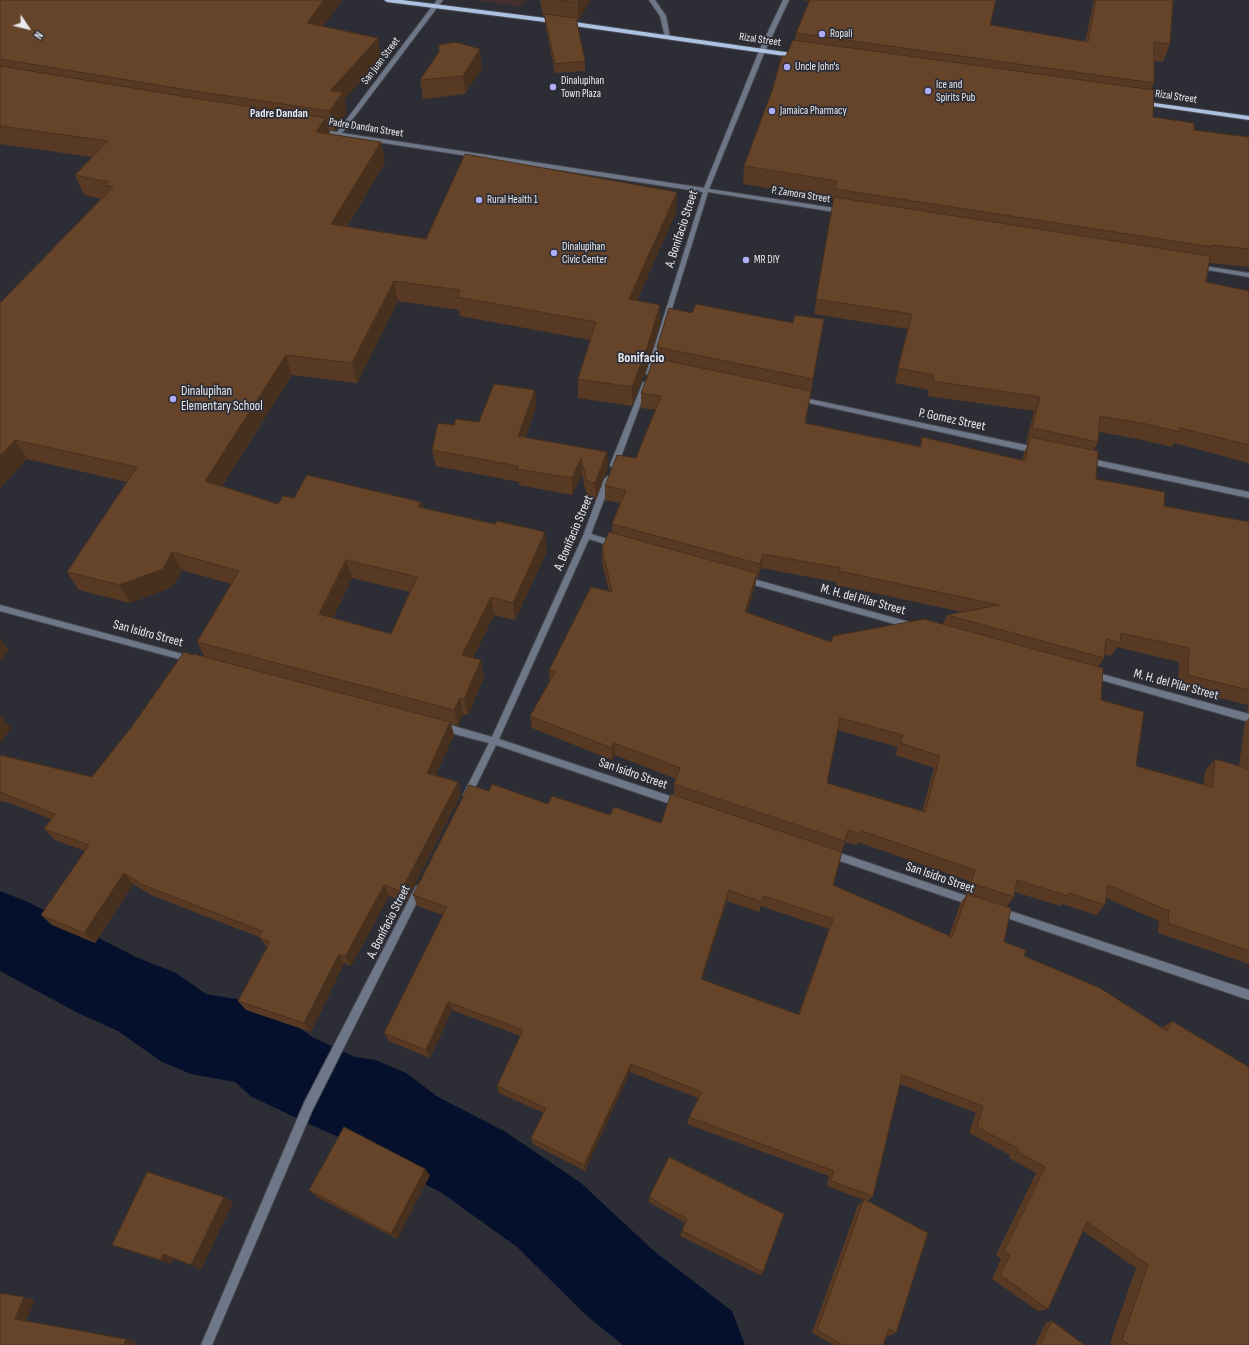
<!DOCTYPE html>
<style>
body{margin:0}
#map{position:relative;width:1249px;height:1345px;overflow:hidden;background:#2d2d35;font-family:"Sofia Sans Condensed",sans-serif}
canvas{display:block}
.north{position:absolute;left:8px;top:8px;width:40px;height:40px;-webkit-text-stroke:3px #2d2d35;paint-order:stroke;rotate:125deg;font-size:11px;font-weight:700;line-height:16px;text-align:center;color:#eaebf0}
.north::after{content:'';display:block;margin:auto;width:14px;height:18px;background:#eaebf0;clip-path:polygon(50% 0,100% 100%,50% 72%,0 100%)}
</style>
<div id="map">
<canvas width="1249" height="1345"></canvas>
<div class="north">N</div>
</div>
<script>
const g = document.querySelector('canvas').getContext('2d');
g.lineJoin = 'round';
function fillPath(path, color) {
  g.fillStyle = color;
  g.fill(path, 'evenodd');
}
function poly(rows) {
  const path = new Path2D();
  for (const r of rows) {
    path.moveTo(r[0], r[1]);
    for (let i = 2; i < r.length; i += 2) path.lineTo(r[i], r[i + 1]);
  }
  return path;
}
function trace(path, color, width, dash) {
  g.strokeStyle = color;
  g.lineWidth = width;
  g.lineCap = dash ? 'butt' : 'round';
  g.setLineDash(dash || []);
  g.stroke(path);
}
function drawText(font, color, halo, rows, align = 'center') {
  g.font = font + ' "Sofia Sans Condensed",sans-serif';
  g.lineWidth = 3.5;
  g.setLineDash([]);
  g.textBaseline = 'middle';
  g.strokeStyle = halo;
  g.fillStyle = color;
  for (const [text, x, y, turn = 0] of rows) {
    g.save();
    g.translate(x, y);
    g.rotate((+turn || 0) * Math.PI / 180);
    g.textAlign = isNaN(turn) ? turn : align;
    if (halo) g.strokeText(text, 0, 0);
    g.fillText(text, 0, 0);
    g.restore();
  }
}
fillPath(poly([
 [477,0,526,0,521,7]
]), '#442f2f');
fillPath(poly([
 [0,891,28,902,136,957,176,973,206,994,254,1002,283,1015,312,1037,355,1057,376,1060,406,1073,438,1097,504,1131,581,1183,654,1251,732,1311,745,1345,623,1345,588,1317,517,1247,442,1193,376,1159,357,1143,350,1142,320,1129,252,1097,235,1082,191,1074,162,1062,118,1031,78,1013,0,971,0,891]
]), '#05102d');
const lane = poly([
 [649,0,655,0,666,16,670,38,665,37,660,16,649,0]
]);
const street = poly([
 [437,0,443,0,342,133,704,188,759,51,783,0,789,0,765,51,709,189,841,209,844,211,841,213,708,192,652,373,651,375,647,375,646,373,703,192,338,136,319,133,316,131,319,129,337,132,437,0],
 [1198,265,1249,273,1249,277,1196,268,1195,267,1198,265],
 [643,382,645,382,648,384,618,465,617,467,611,467,610,465,643,382],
 [798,397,800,397,1035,447,1039,450,1035,453,800,401,798,401,798,397],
 [1087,458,1249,492,1249,498,1085,463,1083,461,1087,458],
 [608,476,612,479,591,534,617,542,618,544,614,547,589,539,499,739,682,800,683,803,682,806,679,807,496,745,470,798,467,799,464,798,463,795,489,743,443,731,440,730,439,727,440,724,443,723,492,737,583,536,604,479,608,476],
 [746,577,913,623,916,624,917,626,916,628,913,629,743,582,742,580,746,577],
 [0,605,190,656,193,657,194,659,193,661,190,662,0,611,0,605],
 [1094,672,1249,714,1249,722,1094,678,1091,677,1090,675,1091,673,1094,672],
 [831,850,973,898,976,899,978,902,976,905,973,906,831,858,828,857,827,854,828,851,831,850],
 [419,885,422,886,423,889,422,892,312,1111,212,1345,201,1345,304,1103,416,886,419,885],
 [1001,908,1249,990,1249,1000,1001,916,998,915,996,912,998,909,1001,908]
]);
const primary = poly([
 [384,0,402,0,553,19,799,54,802,56,799,58,553,23,387,2,384,0],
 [1140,101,1249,116,1249,120,1138,104,1137,103,1140,101]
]);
trace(lane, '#47484f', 2);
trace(street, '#47484f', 2);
trace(primary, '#47484f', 2);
fillPath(lane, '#6e7788');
fillPath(street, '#6e7788');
fillPath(primary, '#adc1e2');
fillPath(poly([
 [0,0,323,27,378,38,381,58,344,100,347,112,335,131,329,130,330,134,381,142,385,162,347,227,426,239,677,192,676,212,637,300,660,325,647,368,632,406,578,398,578,379,590,340,460,316,459,310,398,301,357,383,292,375,222,486,278,504,294,498,422,508,547,551,515,620,494,615,473,658,484,677,468,715,463,714,458,726,451,724,454,735,435,775,458,782,461,794,406,902,389,896,351,966,344,963,311,1032,246,1010,238,1001,267,947,259,937,151,895,133,884,95,943,52,925,41,915,85,851,55,840,44,829,51,819,10,803,0,801,0,755,92,777,193,655,205,657,197,642,231,584,182,570,172,587,130,603,79,590,67,572,127,482,27,459,0,488,0,303,101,199,84,195,75,175,92,157,0,144],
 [352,578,410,592,391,634,333,618],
 [540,0,591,0,578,21,576,21,585,61,585,71,555,73,545,23,545,16,543,16],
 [801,0,996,0,990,25,1085,42,1094,0,1173,0,1170,44,1163,62,1154,61,1154,83,1151,89,1153,117,1194,130,1249,137,1249,267,1209,263,1206,282,1249,291,1249,463,1174,443,1172,447,1138,439,1099,432,1098,442,1094,450,1096,479,1164,506,1249,522,1249,713,1247,712,1248,705,1178,688,1179,662,1117,647,1111,656,1104,654,1104,658,1098,667,1101,700,1136,766,1203,785,1205,771,1215,759,1239,766,1245,722,1249,718,1249,964,1158,933,1159,921,1106,898,1105,905,1096,915,1062,904,1060,906,1015,892,1014,897,1006,907,1004,942,1024,956,1162,1028,1172,1021,1249,1345,1114,1345,1110,1343,1136,1268,1083,1231,1048,1309,1038,1311,992,1279,1001,1259,996,1255,1036,1173,1009,1158,1010,1155,969,1133,976,1113,900,1084,873,1196,868,1201,896,1333,889,1336,887,1335,883,1345,834,1345,812,1333,858,1205,864,1200,827,1186,829,1176,687,1124,689,1117,698,1098,630,1072,585,1171,533,1144,531,1138,544,1113,499,1093,497,1086,520,1036,452,1010,430,1058,389,1041,384,1033,443,915,417,906,413,895,489,791,548,804,610,815,661,823,674,795,674,784,676,779,615,755,612,760,532,728,530,716,550,682,549,670,609,591,602,562,602,548,612,533,612,524,620,503,605,500,605,486,636,458,656,410,641,408,641,393,657,358,657,347,692,313,793,323,824,319,805,423,920,446,922,437,1022,460,1024,452,1028,444,1026,443,1034,411,928,396,929,390,895,383,908,329,814,314,834,199,743,184,744,166,786,56,795,40,796,33,809,1],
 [761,568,836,582,836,585,962,612,947,615,943,624,831,642,747,613,755,587,756,578,758,578],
 [837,730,898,747,895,755,934,768,922,811,827,783],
 [845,842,857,845,858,842,969,881,964,893,967,894,960,904,949,936,833,885,842,851],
 [727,901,759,912,761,906,829,929,798,1015,702,979],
 [482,68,465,94,423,99,420,80],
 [535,390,536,407,525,438,608,468,596,499,587,497,582,474,572,495,519,485,519,482,436,466,432,450,454,425,479,422],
 [669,1157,763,1272,760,1275,680,1236,685,1223,649,1202,649,1197],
 [430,1175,397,1239,317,1197,309,1190],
 [233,1202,201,1269,174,1258,171,1264,112,1245],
 [1052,1321,1084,1345,1035,1345,1046,1322]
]), '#583a24');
fillPath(poly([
 [324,0,342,0,312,43,307,23],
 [579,0,591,0,578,21,578,3],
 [378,38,381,58,344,100,347,112,335,131,330,111,330,91],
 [480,49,482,68,465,94,463,76],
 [326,118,331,138,316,132],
 [381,142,385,162,336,244,331,224],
 [677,192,676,212,629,319,629,299],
 [394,281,398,301,357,383,352,363],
 [660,305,660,325,647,368,632,406,632,387],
 [286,355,292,375,213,499,205,481],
 [535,390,536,407,520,453,518,436],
 [15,440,27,459,0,488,0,456],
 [607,452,608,468,596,499,595,483],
 [581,458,582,474,572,495,572,478],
 [421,502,425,521,418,507],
 [545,532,547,551,515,620,513,603],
 [172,552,182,570,172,587,130,603,119,585],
 [763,554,761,568,758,578,760,564],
 [346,560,352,578,326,632,319,614],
 [757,573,755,587,743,625,745,612],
 [491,597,494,615,466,672,462,655],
 [0,639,9,650,0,662],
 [481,660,484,677,468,715,464,699],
 [460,698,463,714,458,726,454,710],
 [0,715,11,728,0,744],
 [450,722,454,735,431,785,427,773],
 [614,743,615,755,612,760,612,748],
 [458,782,461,794,406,902,401,891],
 [124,873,133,884,95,943,84,933],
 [384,885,389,896,351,966,345,957],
 [729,890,727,901,699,988,701,979],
 [339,954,344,963,311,1032,304,1023],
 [448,1002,452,1010,430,1058,426,1050],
 [631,1064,630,1072,585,1171,584,1165],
 [425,1169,430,1175,397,1239,391,1234],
 [224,1197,233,1202,201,1269,191,1265],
 [163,1254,174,1258,171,1264,161,1260],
 [24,1297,35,1300,26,1321,15,1319],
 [126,1339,136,1341,134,1345,124,1345]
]), '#47301d');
const building = poly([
 [0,0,324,0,307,23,378,38,330,91,343,92,330,111,194,91,0,59,0,0],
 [558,0,579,0,578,3,558,0],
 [810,0,996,0,990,25,1088,42,1096,0,1173,0,1170,44,1154,42,1154,83,796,33,810,0],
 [544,14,576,18,585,61,555,64,544,14],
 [793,40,1154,90,1153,117,1194,123,1194,130,1249,137,1249,249,1212,245,1212,247,835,189,837,181,744,166,772,91,782,56,786,56,793,40],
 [455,42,480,49,463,76,420,80,439,52,439,45,455,42],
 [0,66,193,98,326,118,316,132,381,142,331,224,426,239,465,154,677,192,629,299,660,305,647,348,632,387,578,379,596,322,457,297,460,290,394,281,352,363,286,355,205,481,278,504,283,496,294,498,307,475,421,502,418,507,495,524,497,521,545,532,513,603,491,597,462,655,481,660,464,699,460,698,454,710,197,642,239,571,172,552,163,569,119,585,67,572,137,467,15,440,0,456,0,303,113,187,105,185,108,182,75,175,108,141,0,126,0,66],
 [346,560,417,577,391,634,319,614,346,560],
 [834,197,1210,256,1206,282,1249,291,1249,445,1180,428,1180,432,1146,424,1100,416,1098,442,1032,428,1040,397,933,381,934,375,898,368,912,314,816,299,834,197],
 [696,304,793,323,795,315,824,319,813,379,657,347,669,308,692,313,696,304],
 [654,358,811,391,805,423,921,447,922,437,1025,461,1030,437,1098,451,1096,479,1165,492,1164,506,1249,522,1249,690,1188,675,1189,648,1121,633,1120,643,1106,639,1104,658,947,615,999,605,839,571,840,568,763,554,760,564,612,524,626,490,605,486,617,455,636,458,661,396,641,393,654,358],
 [494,384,535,390,518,436,607,452,595,483,587,481,581,458,572,478,517,469,518,466,432,450,438,423,454,425,456,419,479,422,494,384],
 [609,532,757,573,745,612,831,642,833,636,924,619,1103,668,1101,700,1144,712,1136,766,1212,787,1215,759,1249,769,1249,766,1249,951,1168,923,1169,911,1108,885,1105,905,1069,893,1068,896,1017,880,1014,897,971,883,975,870,862,831,861,834,848,830,845,841,674,784,680,768,614,743,612,748,530,716,555,672,549,670,591,587,612,592,602,548,609,532],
 [840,718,903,735,900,743,940,756,925,812,827,783,840,718],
 [184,652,193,655,194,654,450,722,427,773,458,782,401,891,384,885,345,957,339,954,304,1023,238,1001,270,942,259,937,262,931,141,884,124,873,84,933,41,915,89,845,44,829,55,814,0,792,0,755,92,777,133,725,184,652],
 [492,784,548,804,552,796,610,815,614,807,661,823,671,794,842,852,833,885,952,937,967,894,1011,908,1004,942,1026,950,1024,956,1100,988,1167,1031,1172,1021,1249,1067,1249,1345,1130,1345,1122,1340,1148,1265,1087,1222,1048,1309,1000,1275,1010,1255,1004,1251,1045,1167,1018,1152,1019,1149,977,1127,983,1106,902,1075,873,1196,831,1181,834,1171,689,1117,702,1092,631,1064,584,1165,531,1138,546,1108,497,1086,523,1030,448,1002,426,1050,384,1033,447,907,413,895,469,785,489,791,492,784],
 [729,890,761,902,764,896,833,919,799,1015,701,979,729,890],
 [344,1127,425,1169,391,1234,309,1190,344,1127],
 [669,1157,784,1214,763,1272,682,1231,687,1219,649,1197,669,1157],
 [147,1172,224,1197,191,1265,163,1254,161,1260,112,1245,147,1172],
 [864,1199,928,1233,896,1333,889,1329,883,1345,843,1345,817,1330,864,1199],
 [0,1293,24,1297,15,1319,126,1339,124,1345,0,1345,0,1293],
 [1052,1321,1084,1345,1040,1345,1052,1321]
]);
fillPath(building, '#66442a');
trace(building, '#47301d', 1);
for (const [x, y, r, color] of [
 [822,34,4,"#afaefa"],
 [787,67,4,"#afaefa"],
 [553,87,4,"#afaefa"],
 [928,91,4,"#afaefa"],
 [772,111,4,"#afaefa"],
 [479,200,4,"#afaefa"],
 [554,253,4,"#afaefa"],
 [746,260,4,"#afaefa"],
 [173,399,4,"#afaefa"]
]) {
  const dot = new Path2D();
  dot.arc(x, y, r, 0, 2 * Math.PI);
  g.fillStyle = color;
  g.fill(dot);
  trace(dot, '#2d2d35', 1.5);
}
drawText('11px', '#eaebf0', '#2d2d35', [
 ["Ropali",830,34],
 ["Uncle John's",795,67],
 ["Dinalupihan",561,81],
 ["Town Plaza",561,94],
 ["Ice and",936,85],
 ["Spirits Pub",936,98],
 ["Jamaica Pharmacy",780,111],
 ["Rural Health 1",487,200],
 ["Dinalupihan",562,247],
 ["Civic Center",562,260],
 ["MR DIY",754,260]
], 'left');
drawText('11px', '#eaebf0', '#2d2d35', [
 ["Rizal Street",760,40,8],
 ["San Juan Street",381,61,-53],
 ["Rizal Street",1176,97,8],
 ["Padre Dandan Street",366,128,9],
 ["P. Zamora Street",801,195,9]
]);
drawText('bold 12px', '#eaebf0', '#2d2d35', [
 ["Padre Dandan",279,114]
]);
drawText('13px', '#eaebf0', '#2d2d35', [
 ["A. Bonifacio Street",682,229,-72],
 ["P. Gomez Street",952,420,12],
 ["A. Bonifacio Street",574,533,-67],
 ["M. H. del Pilar Street",863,600,15],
 ["San Isidro Street",148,634,15],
 ["M. H. del Pilar Street",1176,685,15],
 ["San Isidro Street",633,774,19],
 ["San Isidro Street",940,878,19],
 ["A. Bonifacio Street",389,922,-63]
]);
drawText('13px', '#eaebf0', '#2d2d35', [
 ["Dinalupihan",181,392],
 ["Elementary School",181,407]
], 'left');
drawText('bold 14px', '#eaebf0', '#2d2d35', [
 ["Bonifacio",641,358]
]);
</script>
